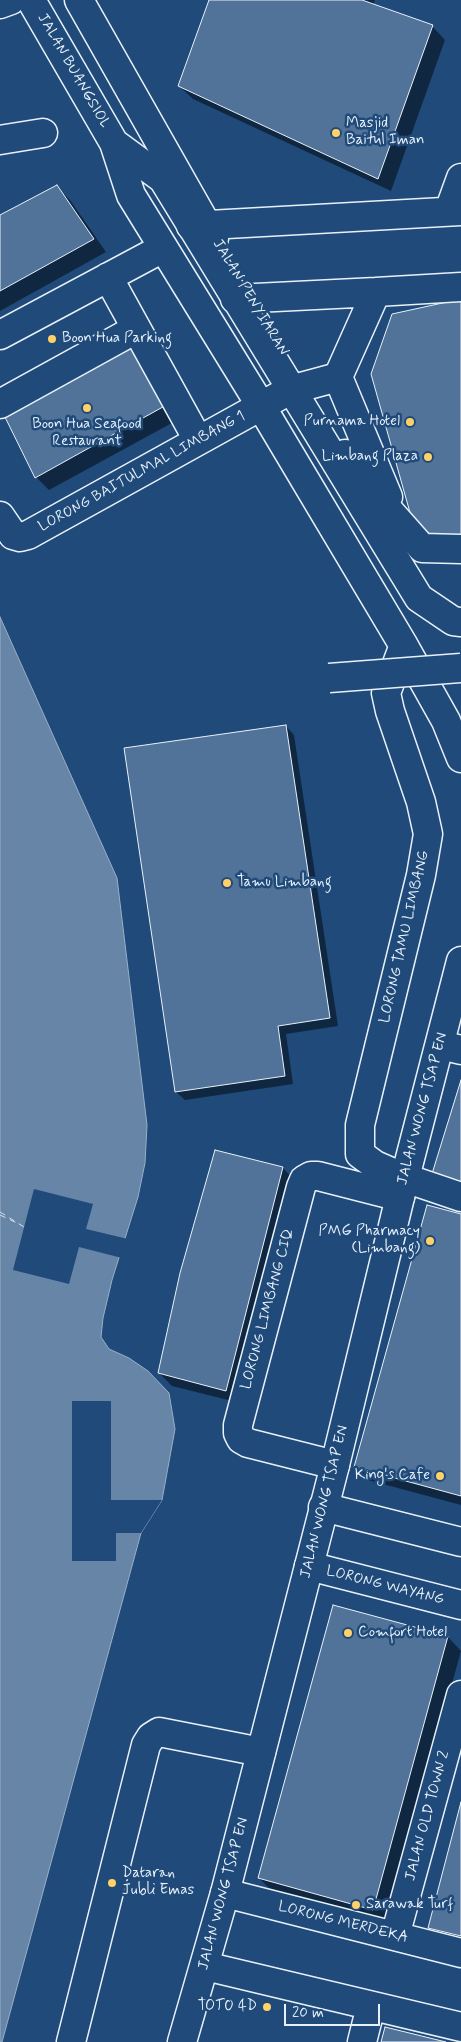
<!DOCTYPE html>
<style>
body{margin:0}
#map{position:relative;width:461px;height:2042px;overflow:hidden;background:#1f4a7a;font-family:Mynerve,sans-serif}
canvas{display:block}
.scale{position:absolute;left:284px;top:2004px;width:96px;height:22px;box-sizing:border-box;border:2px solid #e8f1f8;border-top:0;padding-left:6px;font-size:15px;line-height:18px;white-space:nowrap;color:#e8f1f8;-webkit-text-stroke:4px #1f4a7a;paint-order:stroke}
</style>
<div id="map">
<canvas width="461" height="2042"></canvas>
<div class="scale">20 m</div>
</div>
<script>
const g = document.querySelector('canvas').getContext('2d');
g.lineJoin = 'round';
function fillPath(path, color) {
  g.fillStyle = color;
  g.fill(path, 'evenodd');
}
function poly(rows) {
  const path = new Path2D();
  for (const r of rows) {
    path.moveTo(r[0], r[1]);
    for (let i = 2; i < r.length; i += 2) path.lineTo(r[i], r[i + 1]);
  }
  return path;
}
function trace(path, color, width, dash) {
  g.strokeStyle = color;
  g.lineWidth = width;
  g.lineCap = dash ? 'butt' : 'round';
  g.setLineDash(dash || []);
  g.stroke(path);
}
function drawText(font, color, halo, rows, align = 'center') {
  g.font = font + ' Mynerve,sans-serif';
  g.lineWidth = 5;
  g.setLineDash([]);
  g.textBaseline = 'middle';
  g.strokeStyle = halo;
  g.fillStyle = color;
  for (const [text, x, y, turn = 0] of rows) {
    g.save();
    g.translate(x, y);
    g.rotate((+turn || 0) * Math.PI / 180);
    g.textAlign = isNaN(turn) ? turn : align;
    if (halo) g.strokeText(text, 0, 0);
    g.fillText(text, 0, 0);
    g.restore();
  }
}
const water = poly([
 [0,617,117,878,147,1125,145,1163,138,1197,112,1280,103,1318,101,1337,109,1349,129,1358,148,1371,169,1393,175,1429,162,1500,141,1533,2,2042,0,2042,0,617]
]);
fillPath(water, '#6685a7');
trace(water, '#9ab0c7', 1);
fillPath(poly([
 [34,1189,93,1204,86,1229,128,1239,122,1258,79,1247,69,1284,13,1270],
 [72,1401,111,1401,111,1500,162,1500,141,1533,116,1533,116,1561,72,1561]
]), '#1f4a7a');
fillPath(poly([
 [210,0,375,0,373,5,432,26,445,40,391,191,193,99,179,86],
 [57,187,70,200,106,252,0,311,0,216],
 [132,342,183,417,49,490,36,477],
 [286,726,294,735,338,1026,286,1034,293,1084,185,1100,176,1092],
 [215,1151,283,1168,296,1182,240,1403,172,1386,159,1373],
 [461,1216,461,1505,368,1480,355,1466],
 [334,1606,448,1637,461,1651,386,1923,272,1891,259,1878],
 [461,1807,461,1945,443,1941,430,1927]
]), '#0007');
trace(poly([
 [0,1212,24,1227],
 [0,1215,17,1223]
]), '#d4e1ec', 1, [6, 5]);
const building = poly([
 [209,0,362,0,433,25,378,179,178,86,209,0],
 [57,185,94,239,0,291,0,215,57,185],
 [461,299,461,543,418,541,371,374,392,314,461,299],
 [132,340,170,403,35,478,3,413,132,340],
 [286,725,330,1018,278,1026,285,1076,175,1092,124,748,286,725],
 [461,1080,461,1185,431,1177,461,1080],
 [215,1150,283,1167,226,1391,158,1373,180,1273,215,1150],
 [427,1205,461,1214,461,1496,354,1467,427,1205],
 [333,1605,448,1636,373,1910,258,1878,333,1605],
 [461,1802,461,1936,428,1928,461,1802],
 [385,2027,446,2042,381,2042,385,2027]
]);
fillPath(building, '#517399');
trace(building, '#e8f1f8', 1);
const minor = poly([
 [79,0,214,238],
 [0,4,11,0],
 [0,140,43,133],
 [449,211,461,178],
 [191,226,461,211],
 [108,277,198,440],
 [235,299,376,292],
 [0,335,163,248],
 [0,404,136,329],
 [345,454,361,479,422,548,461,549],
 [388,497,338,377,376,292,461,287],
 [0,516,13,535,20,537,28,535,290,390,338,377],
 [401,653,386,693,390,711,421,802,428,834,421,875,360,1125,360,1154,375,1165,405,1178,461,1197],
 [440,1045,461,1050],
 [335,1465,248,1443,241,1439,238,1433,238,1425,301,1187,304,1180,311,1176,318,1176,400,1197],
 [323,1507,461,1542],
 [309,1566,461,1605],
 [225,1893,461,1953],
 [395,1936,461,1695],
 [205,1966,461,2027],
 [71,2042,146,1745,151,1737,159,1732,261,1752],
 [362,2042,371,2006]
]);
const major = poly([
 [31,0,114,143,131,195,261,406,404,646,446,721,461,758],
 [114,143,163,179,419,598,453,621,461,622]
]);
const highway = poly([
 [182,2042,225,1893,335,1465,400,1197,461,961]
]);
trace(minor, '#e8f1f8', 31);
trace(major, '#e8f1f8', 31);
trace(highway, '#e8f1f8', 31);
trace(minor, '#1f4a7a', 28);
trace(major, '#1f4a7a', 28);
trace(highway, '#1f4a7a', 28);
const minorBridge = poly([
 [329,678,461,668]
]);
trace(minorBridge, '#e8f1f8', 31, []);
trace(minorBridge, '#1f4a7a', 28);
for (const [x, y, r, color] of [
 [336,133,5,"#ffd166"],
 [52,339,5,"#ffd166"],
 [87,408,5,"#ffd166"],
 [410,422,5,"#ffd166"],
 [428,457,5,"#ffd166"],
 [227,883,5,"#ffd166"],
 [430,1241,5,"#ffd166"],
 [440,1476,5,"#ffd166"],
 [348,1633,5,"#ffd166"],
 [112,1883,5,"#ffd166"],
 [356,1905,5,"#ffd166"],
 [267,2007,5,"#ffd166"]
]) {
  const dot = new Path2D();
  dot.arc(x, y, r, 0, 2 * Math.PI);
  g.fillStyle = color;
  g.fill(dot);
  trace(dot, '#1f4a7a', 2);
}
drawText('15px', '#e8f1f8', '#1f4a7a', [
 ["JALAN BUANGSIOL",73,71,60],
 ["JALAN PENYIARAN",250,298,59],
 ["LORONG BAITULMAL LIMBANG 1",142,472,-29],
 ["LORONG TAMU LIMBANG",405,937,-77],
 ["JALAN WONG TSAP EN",423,1109,-75],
 ["LORONG LIMBANG CIQ",268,1309,-75],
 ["JALAN WONG TSAP EN",325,1502,-76],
 ["LORONG WAYANG",385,1586,14],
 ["JALAN OLD TOWN 2",428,1816,-75],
 ["JALAN WONG TSAP EN",224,1894,-75],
 ["LORONG MERDEKA",343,1923,14]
]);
drawText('15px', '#e8f1f8', '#1f4a7a', [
 ["Masjid",346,124],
 ["Baitul Iman",346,141],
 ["Boon Hua Parking",62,339],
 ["Purnama Hotel",400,422,"right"],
 ["Boon Hua Seafood",87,425,"center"],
 ["Restaurant",87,442,"center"],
 ["Limbang Plaza",418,457,"right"],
 ["Tamu Limbang",237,883],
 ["PMG Pharmacy",420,1232,"right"],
 ["(Limbang)",420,1249,"right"],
 ["King's Cafe",430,1476,"right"],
 ["Comfort Hotel",358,1633],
 ["Dataran",122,1874],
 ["Jubli Emas",122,1891],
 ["Sarawak Turf",366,1905],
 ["TOTO 4D",257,2007,"right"]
], 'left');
</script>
